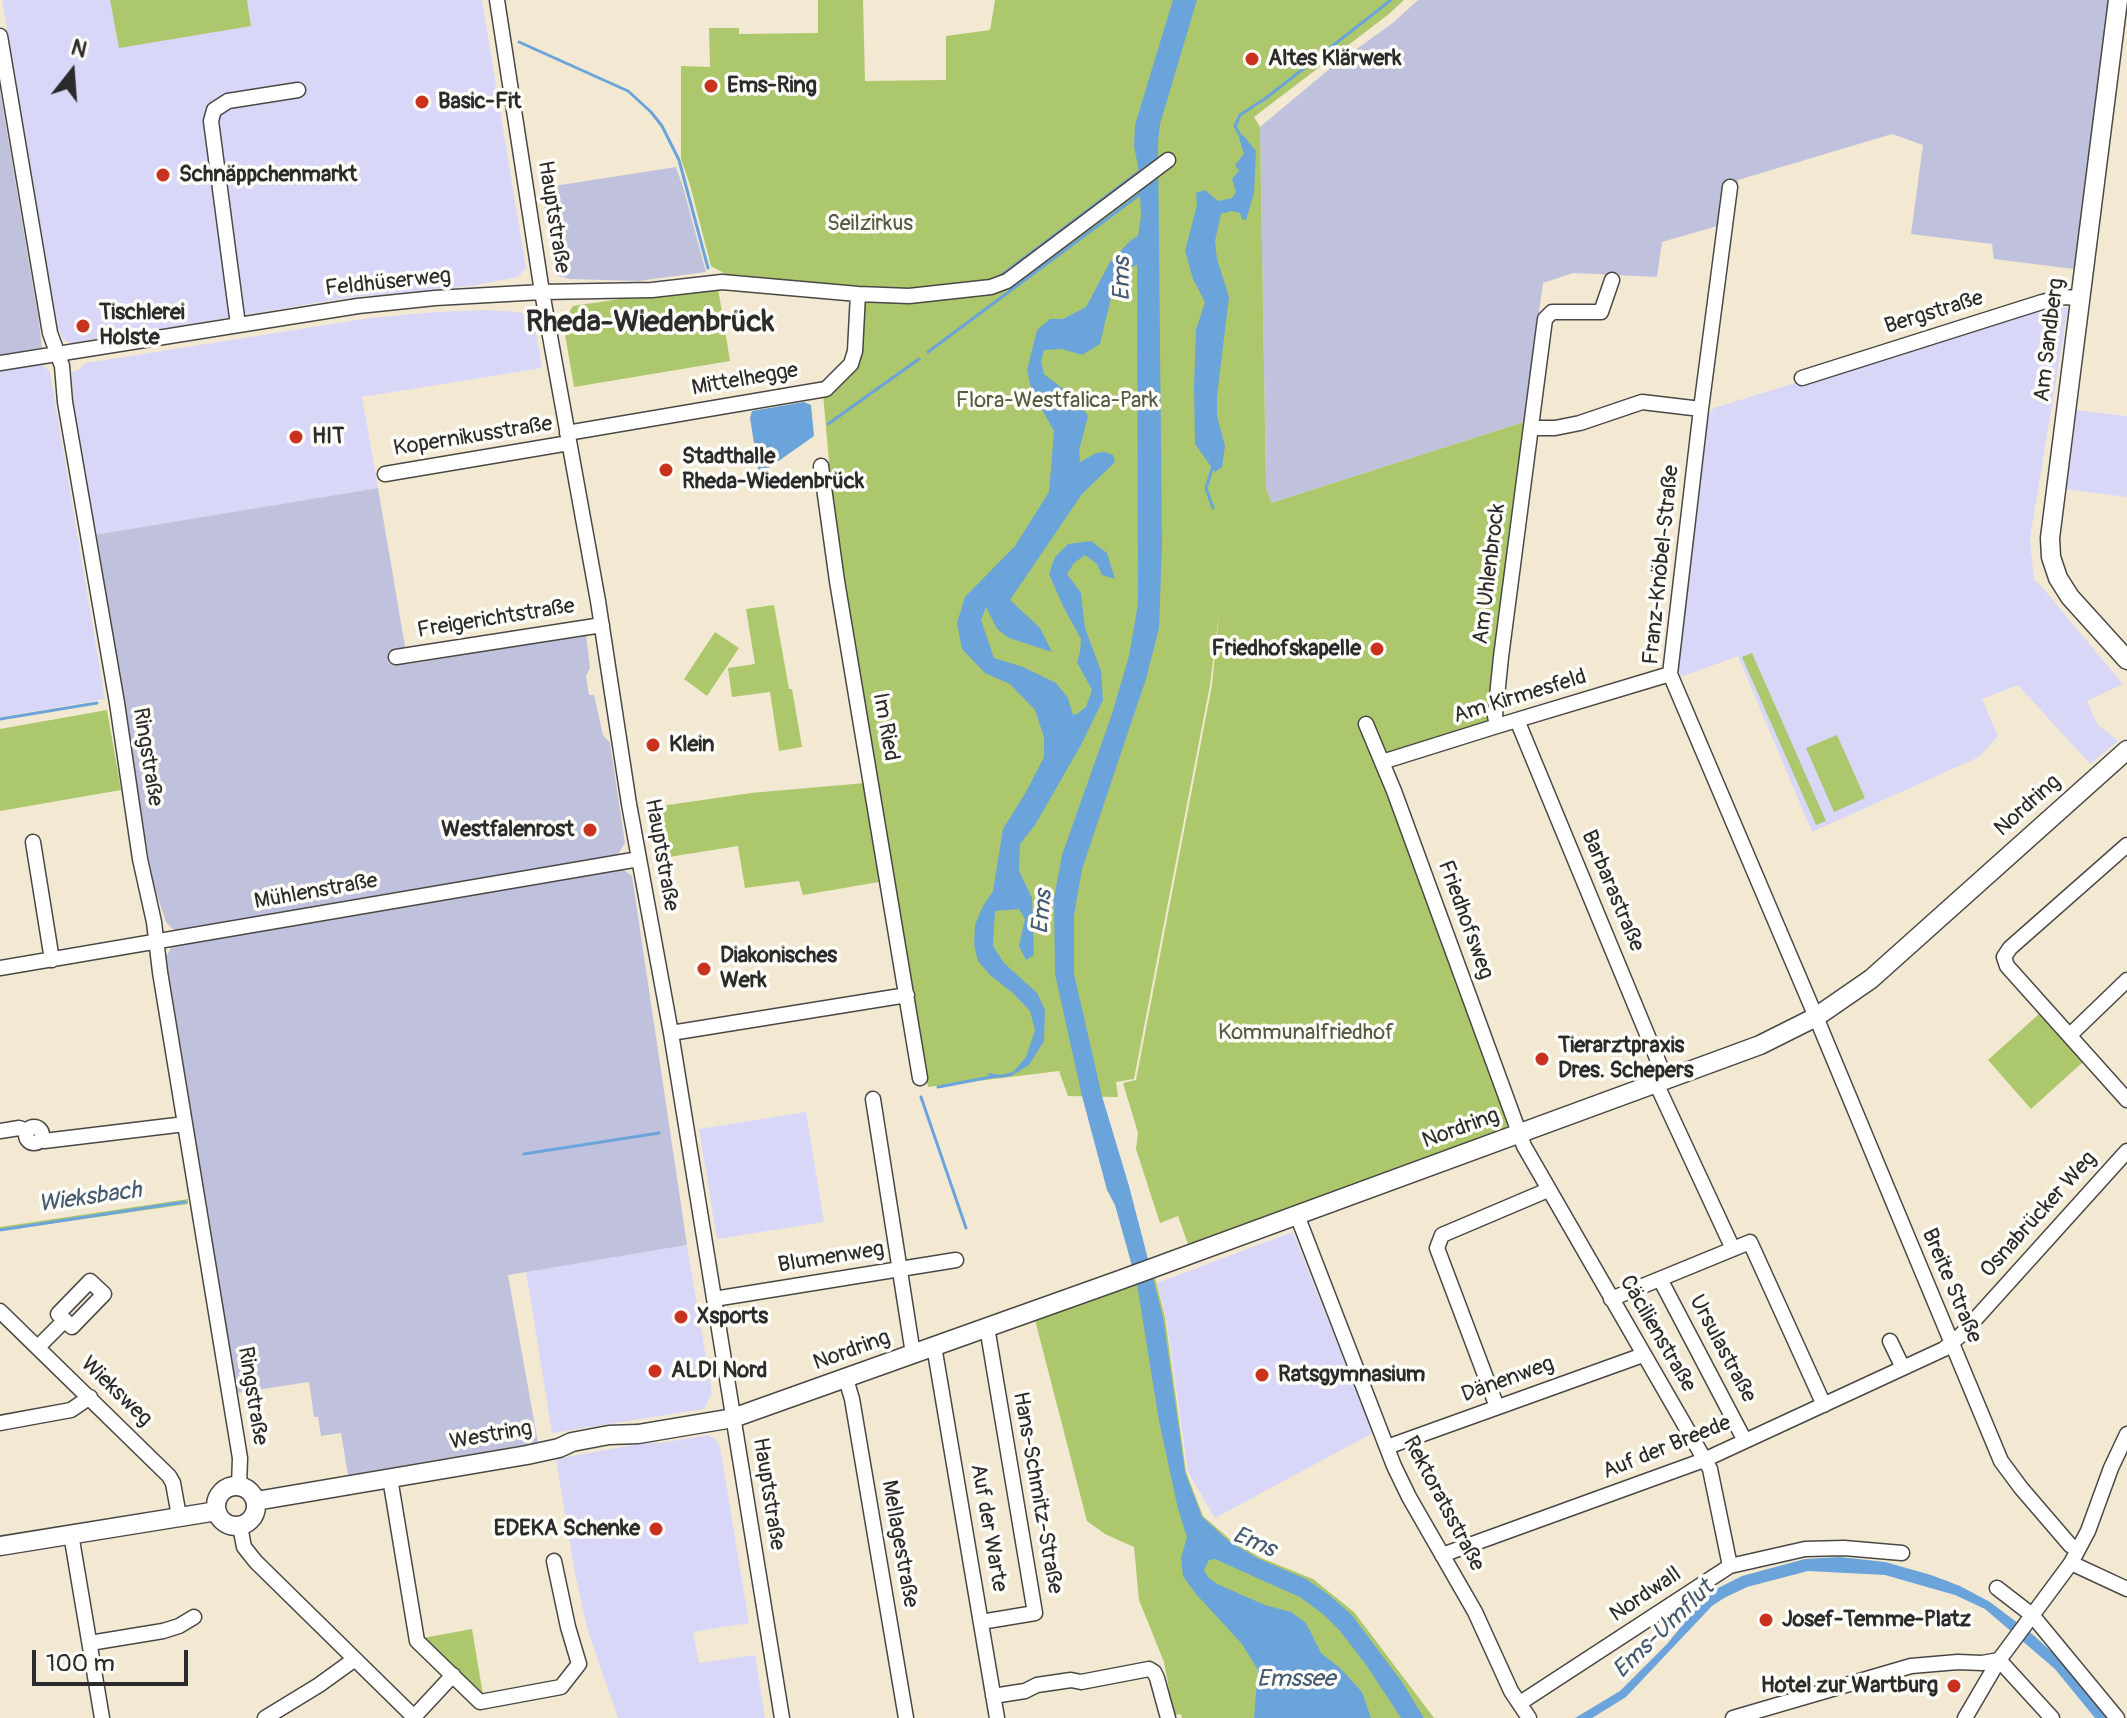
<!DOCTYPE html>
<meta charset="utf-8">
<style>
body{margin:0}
#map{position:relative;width:2127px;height:1718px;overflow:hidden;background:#f3e9d2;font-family:Pangolin,sans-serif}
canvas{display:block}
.north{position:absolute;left:32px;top:32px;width:80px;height:80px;-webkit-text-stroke:6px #fdfcf7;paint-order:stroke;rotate:17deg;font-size:22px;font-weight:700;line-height:32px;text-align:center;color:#2b2b2b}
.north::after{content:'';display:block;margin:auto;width:28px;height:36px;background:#2b2b2b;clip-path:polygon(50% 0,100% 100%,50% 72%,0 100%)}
.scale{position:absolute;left:32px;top:1650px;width:156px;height:36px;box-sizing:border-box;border:4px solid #2b2b2b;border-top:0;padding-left:10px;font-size:24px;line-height:28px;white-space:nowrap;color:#2b2b2b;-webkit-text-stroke:6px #fdfcf7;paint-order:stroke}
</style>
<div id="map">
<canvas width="2127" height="1718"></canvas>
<div class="north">N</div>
<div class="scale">100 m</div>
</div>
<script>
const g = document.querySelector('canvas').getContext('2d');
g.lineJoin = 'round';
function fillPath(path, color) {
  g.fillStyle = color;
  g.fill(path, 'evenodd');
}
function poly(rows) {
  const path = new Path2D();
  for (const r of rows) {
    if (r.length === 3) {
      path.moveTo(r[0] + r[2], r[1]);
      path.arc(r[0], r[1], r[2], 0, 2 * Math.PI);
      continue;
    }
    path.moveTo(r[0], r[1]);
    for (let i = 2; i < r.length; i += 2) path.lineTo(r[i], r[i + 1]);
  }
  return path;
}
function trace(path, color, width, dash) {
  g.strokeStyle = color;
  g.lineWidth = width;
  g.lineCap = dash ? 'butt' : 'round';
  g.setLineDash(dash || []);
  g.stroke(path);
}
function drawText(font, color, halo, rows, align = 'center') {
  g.font = font + ' Pangolin,sans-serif';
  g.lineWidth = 7;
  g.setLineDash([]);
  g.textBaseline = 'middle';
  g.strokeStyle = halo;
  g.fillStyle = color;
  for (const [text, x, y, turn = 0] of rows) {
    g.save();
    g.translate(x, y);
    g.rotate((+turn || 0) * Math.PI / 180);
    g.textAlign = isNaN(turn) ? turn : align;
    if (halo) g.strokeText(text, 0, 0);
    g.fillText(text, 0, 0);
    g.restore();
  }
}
fillPath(poly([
 [2,0,110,0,119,47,251,25,247,0,482,0,526,268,518,277,471,286,346,298,72,344,63,339,56,323],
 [2050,304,2068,308,2030,538,2034,580,2041,586,2123,684,2087,701,2097,724,2118,741,2090,764,2018,685,1982,699,1998,736,1979,757,1812,832,1738,656,1681,677,1678,665,1707,416,1714,408],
 [487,310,518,312,528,316,534,321,542,368,362,397,378,488,94,535,73,406,72,372,77,371,86,363,370,318,437,312],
 [40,362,50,372,105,699,0,717,0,369],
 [2075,410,2127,416,2127,497,2064,489],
 [806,1112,824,1222,717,1239,699,1129],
 [1293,1232,1373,1433,1215,1518,1188,1472,1166,1317,1157,1283],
 [687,1245,712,1393,704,1409,552,1433,526,1271],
 [708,1435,715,1439,720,1447,749,1623,693,1632,699,1663,755,1655,765,1718,618,1718,587,1628,574,1568,556,1459,643,1443,660,1443]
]), '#d9d7f8');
fillPath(poly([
 [1418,0,2109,0,2074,269,1994,259,1992,244,1911,234,1923,145,1892,134,1738,180,1731,222,1662,242,1657,277,1573,273,1543,283,1524,422,1271,503,1266,487,1260,127,1333,66,1394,22],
 [0,90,39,322,42,348,0,355],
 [676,167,683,187,706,272,638,281,569,279,558,276,555,272,541,188],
 [378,488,408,664,586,634,590,668,586,676,589,695,594,695,603,735,610,743,625,843,617,856,175,931,166,922,153,883,94,535],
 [624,870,632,876,687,1245,508,1275,538,1443,348,1475,341,1433,321,1436,318,1417,314,1417,309,1382,237,1393,166,957,172,946]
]), '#c0c2dd');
fillPath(poly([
 [110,0,247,0,251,26,119,48],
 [818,0,863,0,865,81,946,80,946,36,990,30,995,0,1404,0,1389,14,1254,117,1260,127,1266,487,1271,503,1524,422,1490,724,1374,759,1509,1122,1506,1128,1188,1244,1178,1216,1160,1223,1136,1149,1138,1133,1123,1083,1136,1080,1212,685,1219,614,1210,685,1134,1079,1116,1082,1118,1097,1068,1096,1059,1071,928,1087,825,475,829,461,823,394,855,365,862,290,735,279,711,266,690,185,681,159,681,66,710,67,709,28,739,28,739,34,818,33],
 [718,288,730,361,574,387,563,322,573,306,620,299,653,298],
 [774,605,789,689,792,689,802,747,779,751,770,692,732,697,728,668,755,664,746,609],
 [715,632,739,648,707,696,684,679],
 [1752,653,1826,821,1816,825,1742,657],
 [107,710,121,790,0,811,0,729],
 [1837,735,1865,798,1834,812,1806,748],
 [865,783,879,882,803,895,799,881,745,888,738,846,656,859,647,808,751,793],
 [2039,1014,2083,1062,2031,1109,1988,1060],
 [188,1199,188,1204,0,1231,0,1227],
 [1155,1278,1165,1317,1186,1472,1203,1516,1232,1541,1261,1558,1313,1579,1354,1612,1434,1718,1182,1718,1181,1714,1174,1715,1164,1662,1139,1600,1134,1547,1105,1534,1087,1521,1035,1320],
 [472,1629,483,1695,479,1694,423,1638]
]), '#adc76d');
fillPath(poly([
 [1173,0,1197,0,1160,124,1158,142,1162,545,1159,628,1146,679,1082,869,1074,915,1074,974,1102,1096,1129,1186,1163,1317,1185,1472,1202,1517,1230,1542,1259,1559,1306,1579,1329,1595,1351,1614,1402,1682,1424,1718,1401,1718,1367,1666,1340,1631,1323,1614,1300,1597,1286,1591,1215,1559,1209,1560,1204,1570,1208,1577,1217,1584,1265,1605,1291,1612,1306,1623,1321,1653,1340,1668,1362,1692,1371,1718,1254,1718,1258,1670,1242,1644,1196,1594,1183,1576,1181,1558,1187,1537,1178,1509,1159,1421,1137,1284,1115,1205,1107,1190,1082,1096,1055,974,1054,898,1062,855,1112,714,1129,656,1138,604,1137,265,1132,267,1113,289,1100,344,1082,355,1062,349,1044,350,1041,361,1044,374,1077,400,1088,416,1079,451,1080,462,1096,453,1105,452,1113,455,1115,462,1082,494,1010,600,1040,628,1052,652,1009,638,997,629,986,607,981,620,994,658,1023,667,1056,683,1068,698,1073,715,1077,714,1086,707,1092,690,1077,662,1080,652,1081,639,1063,606,1049,574,1055,557,1068,544,1091,541,1107,553,1115,579,1102,575,1097,564,1085,555,1074,563,1067,574,1081,593,1085,628,1101,671,1103,700,1081,745,1035,825,1020,844,1019,871,1032,898,1034,955,1026,960,1019,946,1025,919,1019,909,995,911,993,946,1004,963,1037,993,1045,1010,1044,1041,1029,1065,1011,1076,999,1078,988,1075,989,1073,1000,1075,1013,1072,1026,1057,1035,1030,1030,1011,1014,994,990,975,978,961,974,945,975,925,983,906,993,891,1003,829,1026,792,1044,757,1044,737,1035,710,1010,684,985,673,962,649,957,623,965,597,1015,546,1049,492,1054,431,1032,392,1027,370,1037,330,1050,319,1063,319,1086,307,1110,262,1131,240,1138,236,1141,216,1139,172,1134,146,1135,125],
 [1243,135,1256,151,1254,193,1246,220,1242,219,1240,213,1232,211,1221,214,1215,241,1217,259,1229,297,1217,396,1217,416,1225,446,1222,467,1215,472,1195,444,1194,387,1196,330,1205,302,1193,279,1185,251,1197,205,1196,193,1205,190,1218,201,1232,198,1236,192,1232,179,1239,171,1235,165,1244,154,1239,138],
 [804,402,811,405,814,436,763,472,758,469,750,418,752,411],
 [1840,1557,1885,1562,1931,1575,1960,1586,1990,1602,2031,1633,2064,1663,2107,1718,2095,1718,2055,1669,1985,1609,1955,1595,1885,1575,1808,1571,1747,1587,1724,1598,1712,1606,1626,1697,1592,1718,1575,1718,1620,1691,1667,1644,1703,1600,1716,1589,1742,1576,1805,1559]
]), '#6ba4da');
trace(poly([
 [519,42,628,91,651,112,662,126,679,160,708,268],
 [1242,139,1235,126,1240,115,1266,98,1391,0],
 [999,277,1140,171],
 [928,352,1143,192],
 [828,424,919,359],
 [1213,508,1206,488,1213,466],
 [0,719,97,703],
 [938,1087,996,1076],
 [921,1097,966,1228],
 [524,1154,659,1133],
 [0,1230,185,1202]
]), '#6ba4da', 3);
const minor = poly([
 [497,0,542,292,598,601,629,804,671,1033,782,1718],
 [0,36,50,333,62,366,65,402,117,703,140,859,154,922,160,972,240,1458,239,1486],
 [1730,187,1701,409,1670,674,1816,1017,2001,1461,2021,1488,2070,1545,2078,1550],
 [238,325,211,121,214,110,228,101,298,90],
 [0,363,358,306,435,298,542,292,652,290,722,282,858,294,909,296,991,287,1007,281,1168,160],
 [1802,378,2042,302,2063,297,2079,298],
 [1531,428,1555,428,1580,423,1642,402,1701,409],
 [567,433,826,389,851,364,855,351,858,294],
 [821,466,837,581,920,1078],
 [385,474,569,443],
 [396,657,602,625],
 [1517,720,1666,1080],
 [1366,724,1394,791,1524,1146,1710,1469,1730,1566],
 [1497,726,1495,716,1501,657,1545,319,1552,312,1601,312,1612,280],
 [1382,762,1497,726,1670,674],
 [33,842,52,960],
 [2127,845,2010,948,2004,957,2007,966,2127,1100],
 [0,968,639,859],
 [671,1033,907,995],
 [2070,1035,2127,980],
 [1656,1083,1733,1249],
 [873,1099,913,1354],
 [34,1135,8],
 [0,1131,19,1128,28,1131],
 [41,1138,44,1141,185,1124],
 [1297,1215,1394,1466,1409,1497,1475,1612,1511,1691,1529,1718],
 [1660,1279,1745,1441],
 [90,1281,104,1294,72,1327,58,1314,90,1281],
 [714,1299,956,1260],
 [1611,1299,1750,1242,1824,1405],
 [0,1311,169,1476,173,1483,179,1516],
 [1890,1341,1903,1368],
 [934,1346,997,1718],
 [38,1347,65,1320],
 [846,1379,852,1399,906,1718],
 [1497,1407,1437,1248,1442,1235,1548,1190],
 [0,1423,71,1410,90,1397],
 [1387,1447,1643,1355],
 [390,1478,417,1641,480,1702,561,1687,579,1664,568,1627,554,1561],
 [240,1526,244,1547,256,1562,415,1718],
 [71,1534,102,1718],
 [1442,1555,1704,1460,1944,1349,1961,1335,2127,1151],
 [2071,1563,2127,1589],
 [1997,1588,2032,1615,2117,1718],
 [981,1622,1035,1613,987,1327],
 [90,1643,163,1631,179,1626,194,1617],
 [1999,1660,2052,1718],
 [993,1696,1025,1691,1037,1685,1071,1680,1081,1682,1149,1669,1154,1672,1157,1678,1168,1718],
 [1520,1703,1730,1566,1805,1549,1844,1548,1902,1553],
 [265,1718,319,1685,355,1659],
 [413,1718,453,1675],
 [1733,1718,1911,1666,1958,1662,1982,1663,1999,1660],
 [1965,1718,1999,1660,2071,1563,2088,1531,2111,1468,2127,1434]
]);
const major = poly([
 [2118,0,2050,538,2051,557,2058,578,2070,597,2127,660],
 [236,1506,20],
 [256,1501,527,1455,559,1448,572,1442,609,1435,638,1434,733,1418,1120,1280,1760,1045,1816,1017,1871,979,2127,750],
 [0,1546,217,1511]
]);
trace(minor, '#494844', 17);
trace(major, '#494844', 21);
trace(minor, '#fff', 14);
trace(major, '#fff', 18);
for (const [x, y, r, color] of [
 [1252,59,8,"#c8321e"],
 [711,86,8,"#c8321e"],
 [422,102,8,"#c8321e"],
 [163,175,8,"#c8321e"],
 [83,326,8,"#c8321e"],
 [296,437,8,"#c8321e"],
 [666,470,8,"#c8321e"],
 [1377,649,8,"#c8321e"],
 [653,745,8,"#c8321e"],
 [590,830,8,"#c8321e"],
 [704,969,8,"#c8321e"],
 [1542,1059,8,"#c8321e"],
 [681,1317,8,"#c8321e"],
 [655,1371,8,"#c8321e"],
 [1262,1375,8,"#c8321e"],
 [656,1529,8,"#c8321e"],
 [1766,1620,8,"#c8321e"],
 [1954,1686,8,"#c8321e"]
]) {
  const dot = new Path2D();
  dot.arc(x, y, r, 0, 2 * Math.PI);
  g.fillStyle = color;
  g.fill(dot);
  trace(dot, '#fdfcf7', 3);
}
drawText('bold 22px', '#2b2b2b', '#fdfcf7', [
 ["Altes Klärwerk",1268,59],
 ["Ems-Ring",727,86],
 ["Basic-Fit",438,102],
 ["Schnäppchenmarkt",179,175],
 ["Tischlerei",99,313],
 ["Holste",99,338],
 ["HIT",312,437],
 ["Stadthalle",682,457],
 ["Rheda-Wiedenbrück",682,482],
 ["Friedhofskapelle",1361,649,"right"],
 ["Klein",669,745],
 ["Westfalenrost",574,830,"right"],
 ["Diakonisches",720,956],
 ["Werk",720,981],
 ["Tierarztpraxis",1558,1046],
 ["Dres. Schepers",1558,1071],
 ["Xsports",697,1317],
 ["ALDI Nord",671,1371],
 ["Ratsgymnasium",1278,1375],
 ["EDEKA Schenke",640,1529,"right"],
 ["Josef-Temme-Platz",1782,1620],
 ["Hotel zur Wartburg",1938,1686,"right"]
], 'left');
drawText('22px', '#2b2b2b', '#fdfcf7', [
 ["Hauptstraße",553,217,81],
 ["Feldhüserweg",388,283,-6],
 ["Bergstraße",1934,313,-17],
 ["Am Sandberg",2050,340,-83],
 ["Mittelhegge",745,380,-10],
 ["Kopernikusstraße",473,437,-9],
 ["Franz-Knöbel-Straße",1662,565,-84],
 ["Am Uhlenbrock",1490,574,-83],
 ["Freigerichtstraße",496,619,-9],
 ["Am Kirmesfeld",1520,697,-17],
 ["Im Ried",885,727,80],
 ["Ringstraße",147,757,81],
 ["Nordring",2028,806,-42],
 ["Hauptstraße",661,855,80],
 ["Barbarastraße",1612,891,67],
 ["Mühlenstraße",316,892,-10],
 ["Friedhofsweg",1465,920,70],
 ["Nordring",1461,1129,-20],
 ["Osnabrücker Weg",2039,1215,-48],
 ["Blumenweg",831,1258,-9],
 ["Breite Straße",1951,1286,67],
 ["Cäcilienstraße",1657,1334,60],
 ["Ursulastraße",1722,1349,62],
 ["Nordring",852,1351,-20],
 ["Dänenweg",1508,1380,-20],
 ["Wieksweg",116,1392,44],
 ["Ringstraße",252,1396,81],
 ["Westring",491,1436,-10],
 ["Auf der Breede",1667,1448,-22],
 ["Hans-Schmitz-Straße",1037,1493,80],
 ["Hauptstraße",768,1494,81],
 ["Rektoratsstraße",1443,1504,62],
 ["Auf der Warte",988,1528,80],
 ["Mellagestraße",899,1544,80],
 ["Nordwall",1646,1595,-34]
]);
drawText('22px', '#525a3f', '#fdfcf7', [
 ["Seilzirkus",870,224],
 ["Flora-Westfalica-Park",1057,401],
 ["Kommunalfriedhof",1306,1033]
]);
drawText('italic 24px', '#455b71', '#fdfcf7', [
 ["Ems",1123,279,-90],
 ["Ems",1043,912,-85],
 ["Wieksbach",90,1198,-8],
 ["Ems",1254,1543,23],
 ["Ems-Umflut",1664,1630,-44],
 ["Emssee",1296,1680]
]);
drawText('bold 30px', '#2b2b2b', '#fdfcf7', [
 ["Rheda-Wiedenbrück",650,323]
]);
</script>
